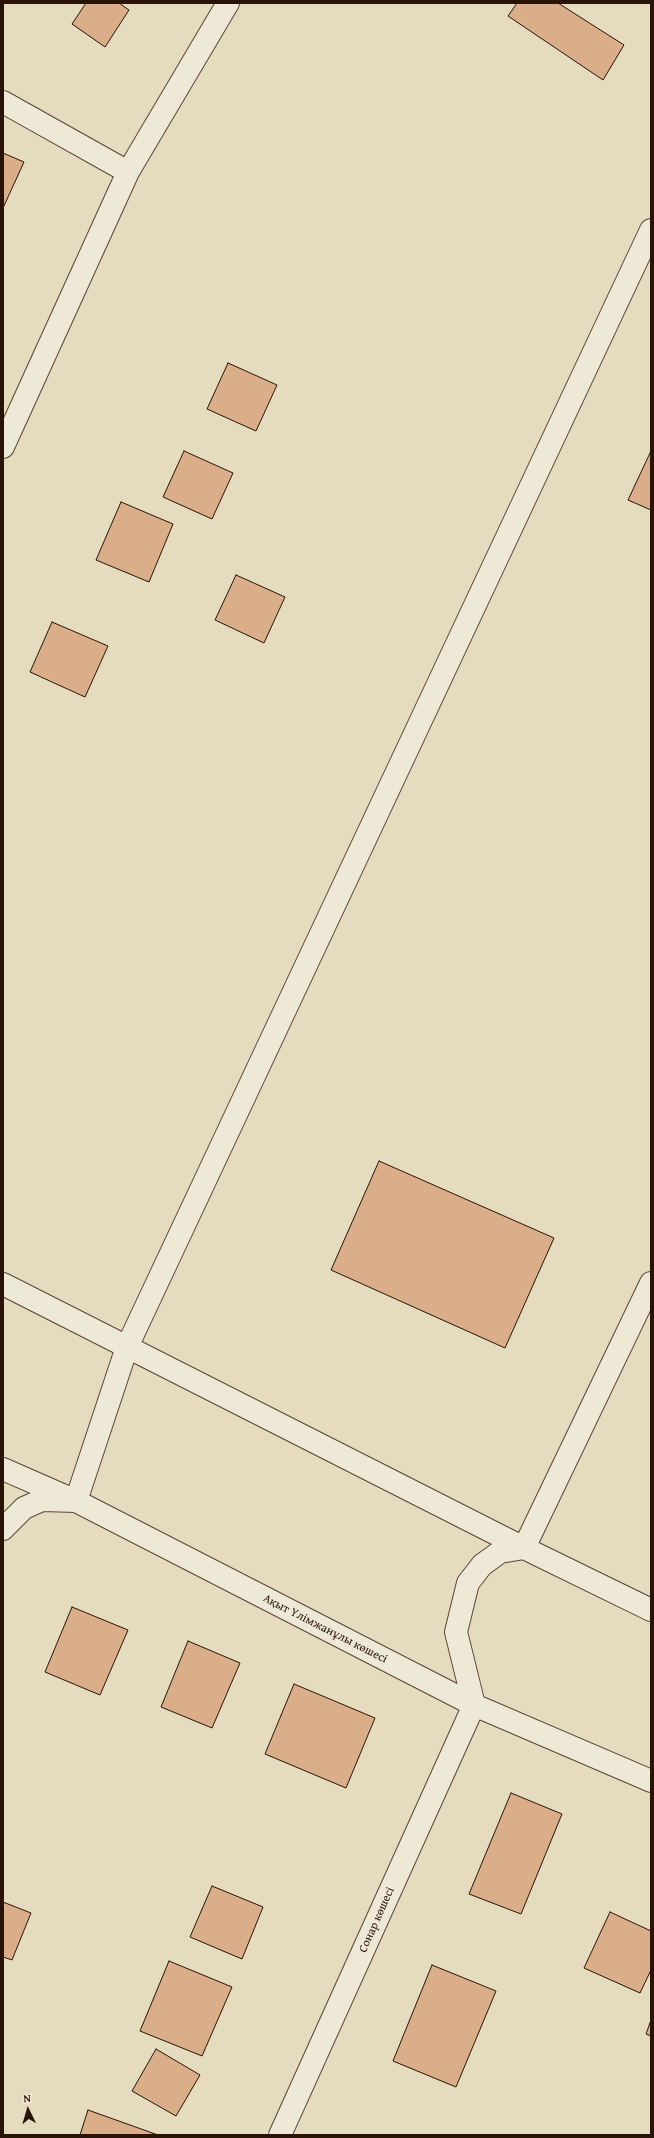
<!DOCTYPE html>
<meta charset="utf-8">
<style>
body{margin:0}
#map{position:relative;width:654px;height:2138px;overflow:hidden;background:#e5dcc0;font-family:"Gentium Book Plus",serif}
canvas{display:block}
.frame{position:absolute;inset:0;border:4px solid #281306;pointer-events:none}
.north{position:absolute;left:8px;top:2090px;width:40px;height:40px;-webkit-text-stroke:3px #eee8d6;paint-order:stroke;rotate:355deg;font-size:11px;font-weight:700;line-height:16px;text-align:center;color:#281306}
.north::after{content:'';display:block;margin:auto;width:14px;height:18px;background:#281306;clip-path:polygon(50% 0,100% 100%,50% 72%,0 100%)}
</style>
<div id="map">
<canvas width="654" height="2138"></canvas>
<div class="frame"></div>
<div class="north">N</div>
</div>
<script>
const g = document.querySelector('canvas').getContext('2d');
g.lineJoin = 'round';
function fillPath(path, color) {
  g.fillStyle = color;
  g.fill(path, 'evenodd');
}
function poly(rows) {
  const path = new Path2D();
  for (const r of rows) {
    path.moveTo(r[0], r[1]);
    for (let i = 2; i < r.length; i += 2) path.lineTo(r[i], r[i + 1]);
  }
  return path;
}
function trace(path, color, width, dash) {
  g.strokeStyle = color;
  g.lineWidth = width;
  g.lineCap = dash ? 'butt' : 'round';
  g.setLineDash(dash || []);
  g.stroke(path);
}
function drawText(font, color, halo, rows, align = 'center') {
  g.font = font + ' "Gentium Book Plus",serif';
  g.lineWidth = 3.5;
  g.setLineDash([]);
  g.textBaseline = 'middle';
  g.strokeStyle = halo;
  g.fillStyle = color;
  for (const [text, x, y, turn = 0] of rows) {
    g.save();
    g.translate(x, y);
    g.rotate((+turn || 0) * Math.PI / 180);
    g.textAlign = isNaN(turn) ? turn : align;
    if (halo) g.strokeText(text, 0, 0);
    g.fillText(text, 0, 0);
    g.restore();
  }
}
const building = poly([
 [86,3,119,3,129,10,105,47,72,24,86,3],
 [517,3,558,3,624,45,603,80,508,16,517,3],
 [3,153,24,162,3,208,3,153],
 [228,363,277,385,256,431,207,409,228,363],
 [184,451,233,473,212,519,163,497,184,451],
 [650,453,651,454,651,510,628,500,650,453],
 [121,502,173,524,149,582,96,560,121,502],
 [236,575,285,597,264,643,215,620,236,575],
 [52,622,108,646,85,697,30,672,52,622],
 [379,1161,554,1238,505,1348,331,1270,379,1161],
 [72,1607,128,1630,100,1695,45,1672,72,1607],
 [188,1641,240,1663,212,1728,161,1707,188,1641],
 [294,1684,375,1718,346,1788,265,1754,294,1684],
 [511,1793,562,1814,521,1914,469,1894,511,1793],
 [212,1886,263,1907,242,1959,190,1937,212,1886],
 [3,1902,31,1913,12,1960,3,1957,3,1902],
 [610,1912,651,1931,651,1970,640,1993,584,1968,610,1912],
 [169,1961,232,1987,202,2056,140,2031,169,1961],
 [432,1965,496,1991,456,2087,393,2061,432,1965],
 [651,2020,651,2036,646,2034,651,2020],
 [156,2049,200,2075,176,2116,132,2091,156,2049],
 [88,2110,158,2135,80,2135,88,2110]
]);
fillPath(building, '#daae88');
trace(building, '#281306', 1);
const minor = poly([
 [3,102,128,172,228,3],
 [3,447,128,172],
 [3,1284,524,1548,651,1610],
 [3,1469,76,1501,474,1705,651,1781],
 [3,1529,24,1508,42,1500,76,1501,127,1347,651,230],
 [280,2135,474,1705,456,1632,468,1583,482,1565,500,1552,524,1548,651,1283]
]);
trace(minor, '#574534', 24);
trace(minor, '#eee8d6', 22);
drawText('12px', '#281306', '#eee8d6', [
 ["Ақыт Үлімжанұлы көшесі",325,1629,27],
 ["Сонар көшесі",377,1920,-66]
]);
</script>
